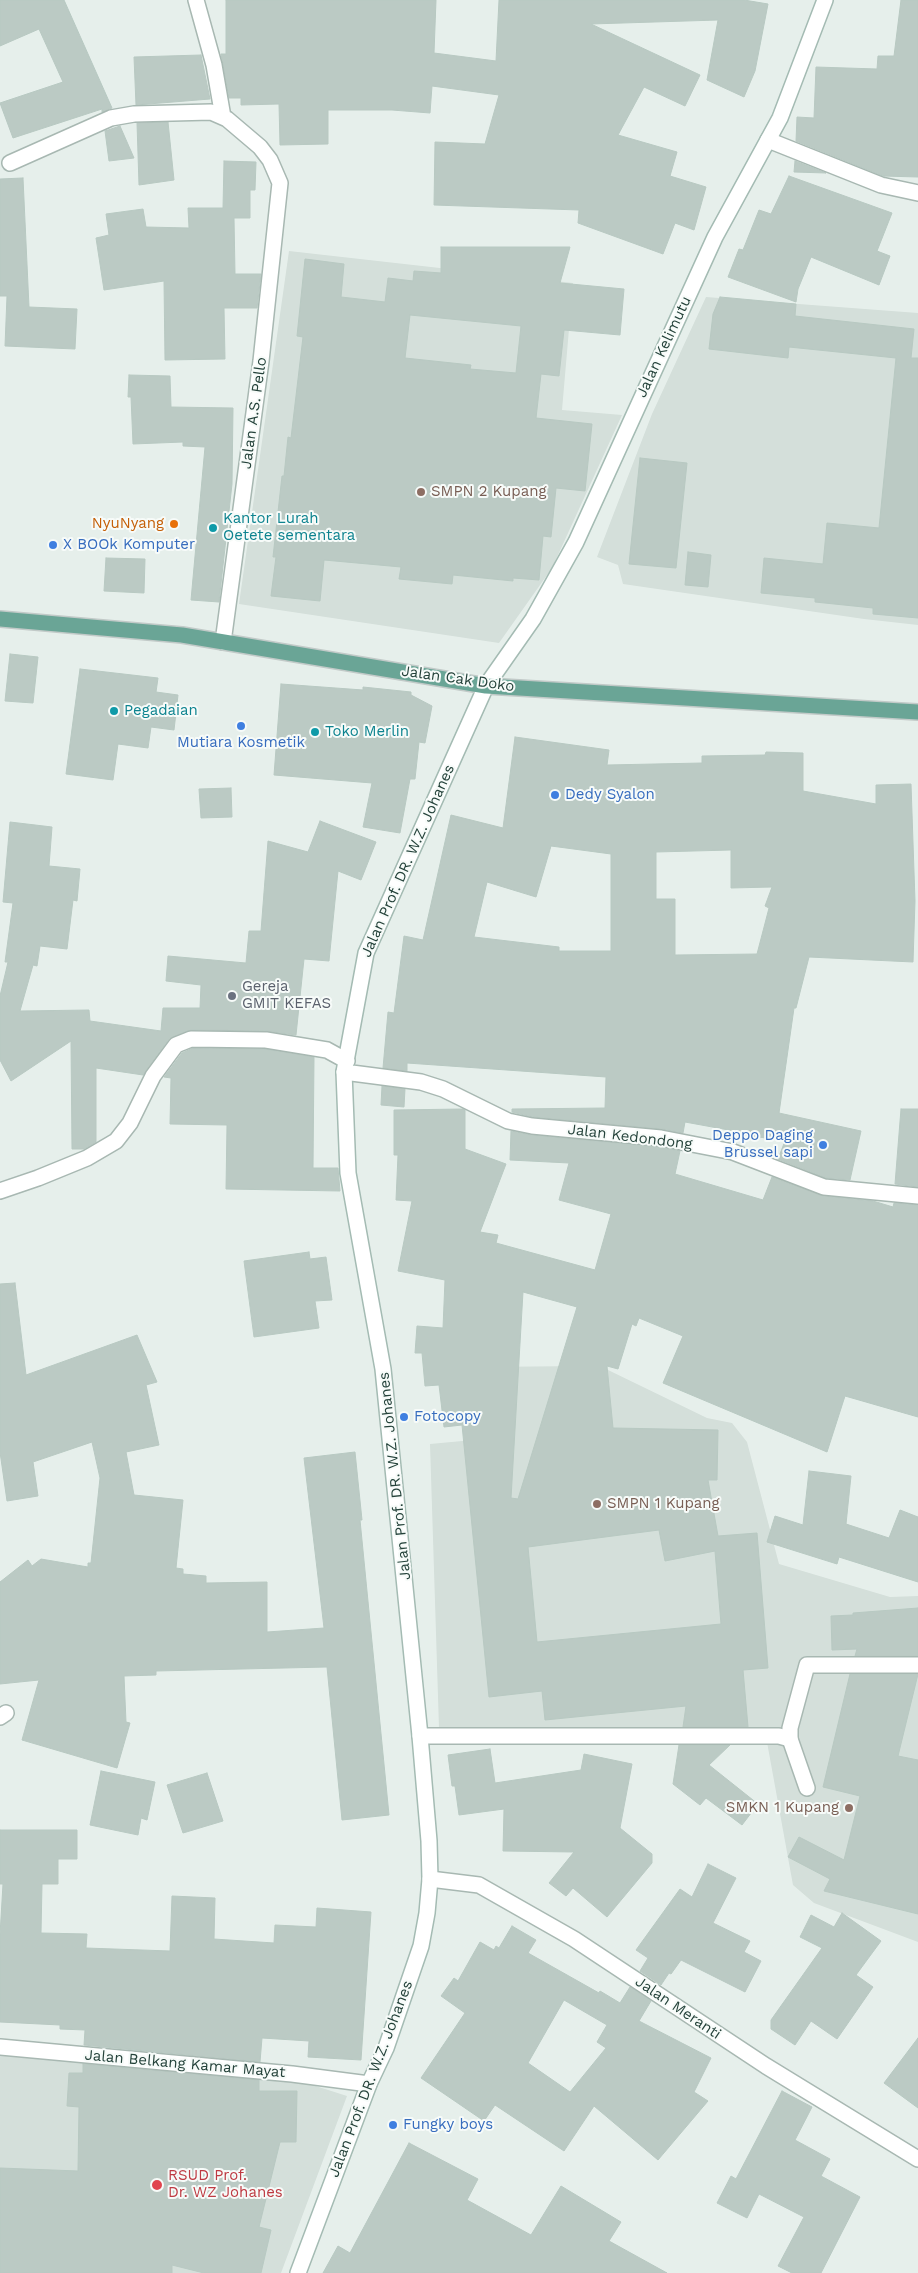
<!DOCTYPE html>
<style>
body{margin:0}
canvas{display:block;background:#e6efeb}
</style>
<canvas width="918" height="2273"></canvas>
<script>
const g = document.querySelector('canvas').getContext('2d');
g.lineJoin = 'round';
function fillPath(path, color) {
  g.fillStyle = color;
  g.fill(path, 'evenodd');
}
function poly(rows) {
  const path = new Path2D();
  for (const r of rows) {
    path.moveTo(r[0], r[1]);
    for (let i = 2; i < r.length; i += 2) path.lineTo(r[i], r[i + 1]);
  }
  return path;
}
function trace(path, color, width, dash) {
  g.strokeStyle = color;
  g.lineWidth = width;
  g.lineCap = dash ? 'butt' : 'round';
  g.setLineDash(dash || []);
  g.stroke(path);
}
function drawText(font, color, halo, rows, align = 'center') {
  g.font = font + ' "Work Sans",sans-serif';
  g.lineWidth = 4;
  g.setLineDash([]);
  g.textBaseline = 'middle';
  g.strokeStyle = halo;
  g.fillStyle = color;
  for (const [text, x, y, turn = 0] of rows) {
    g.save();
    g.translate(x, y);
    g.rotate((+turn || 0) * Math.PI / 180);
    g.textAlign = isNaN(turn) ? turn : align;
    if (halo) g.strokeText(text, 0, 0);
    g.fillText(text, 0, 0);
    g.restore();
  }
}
fillPath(poly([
 [289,251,573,283,562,410,622,415,552,568,499,643,239,604],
 [706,297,918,313,918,625,864,619,623,584,618,565,597,557,652,414],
 [585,1366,606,1369,707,1418,732,1423,747,1442,779,1564,890,1597,918,1596,918,1942,814,1903,793,1885,765,1731,439,1728,430,1444,484,1439,480,1367],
 [0,2055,200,2071,303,2082,347,2096,281,2273,0,2273]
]), '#d4dfda');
const building = poly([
 [0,0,64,0,112,108,102,112,102,109,13,138,0,103,63,82,39,29,0,46,0,0],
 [226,0,436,0,434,53,496,61,499,0,744,0,768,4,755,71,744,97,707,80,718,20,591,24,700,75,685,106,644,87,618,135,677,152,670,176,706,187,694,230,675,223,663,254,578,223,579,210,434,205,435,142,485,144,499,95,432,86,430,113,392,110,328,110,328,144,280,145,279,104,241,105,241,98,229,98,221,54,226,54,226,0],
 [901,0,918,0,918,177,883,176,796,141,797,117,814,118,816,67,877,69,878,56,894,56,901,0],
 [201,55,210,99,136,105,134,57,201,55],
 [168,122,174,180,139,185,137,123,168,122],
 [120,126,134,158,109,161,105,131,120,126],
 [224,161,256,162,255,190,250,190,250,218,234,218,235,274,261,274,257,308,224,308,225,359,165,360,164,281,104,290,96,238,109,235,106,214,143,209,146,227,189,228,188,208,223,208,224,161],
 [795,161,826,173,794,172,795,161],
 [789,176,892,213,877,251,890,256,879,285,811,257,798,289,796,302,728,277,739,249,743,250,759,210,771,214,789,176],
 [23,178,29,307,77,309,75,349,5,346,7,296,0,296,0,179,23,178],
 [441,247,570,247,560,283,624,289,620,335,564,330,559,376,541,374,536,418,592,424,585,491,556,488,551,537,543,536,539,580,513,578,513,581,453,575,452,584,399,579,401,567,324,560,320,601,271,596,276,557,273,557,282,476,284,476,288,437,291,438,303,337,297,336,305,259,344,264,341,297,385,302,388,278,413,281,414,271,441,273,441,247],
 [410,315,521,326,516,373,470,369,471,365,405,358,410,315],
 [720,297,796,304,795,316,914,329,911,358,918,358,918,618,873,614,873,608,815,602,815,598,761,593,764,558,823,564,827,523,879,528,896,358,789,347,788,358,709,349,713,314,720,297],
 [129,375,170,376,171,407,233,408,232,484,219,602,191,600,205,447,183,446,183,442,133,444,131,397,128,397,129,375],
 [640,458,687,463,676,568,629,564,640,458],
 [688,552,711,555,708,587,685,585,688,552],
 [106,558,145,559,144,593,104,591,106,558],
 [10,654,38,657,33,703,5,701,10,654],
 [80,669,158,678,156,692,178,695,174,730,151,727,148,748,118,744,113,780,66,774,80,669],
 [281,684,363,690,363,687,411,692,411,695,432,706,425,743,419,742,415,779,410,779,400,833,363,827,372,783,274,775,281,684],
 [515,737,609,750,607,765,702,763,702,756,765,755,766,752,803,753,803,791,876,804,876,785,911,784,915,901,913,962,809,957,796,1008,794,1008,779,1113,861,1131,850,1180,826,1178,778,1159,785,1141,733,1133,734,1131,685,1122,683,1133,662,1129,533,1117,512,1112,512,1109,605,1108,606,1077,407,1063,407,1071,383,1068,388,1012,394,1013,404,936,423,940,451,815,503,828,515,737],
 [551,846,611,854,611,951,559,951,559,947,474,937,487,882,536,897,551,846],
 [731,850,731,888,772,887,765,906,769,908,757,954,675,955,675,899,656,899,656,852,731,850],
 [231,788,232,817,201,818,199,789,231,788],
 [320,821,376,842,361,880,338,871,329,961,304,959,296,1035,266,1031,191,1030,169,1039,143,1075,96,1068,96,1142,84,1149,72,1149,71,1041,11,1081,0,1060,0,996,8,962,5,962,13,903,3,902,10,822,52,827,49,866,80,869,77,901,73,900,67,949,40,946,37,966,33,965,20,1011,89,1010,90,1021,161,1031,163,1008,200,1008,201,985,166,981,168,956,246,963,249,931,261,931,268,841,308,852,320,821],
 [193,1048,265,1049,314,1057,313,1168,338,1168,340,1191,226,1189,227,1125,170,1124,171,1078,164,1077,182,1053,193,1048],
 [382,1086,405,1089,404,1107,381,1105,382,1086],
 [463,1109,465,1110,465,1149,506,1164,480,1232,498,1235,496,1243,595,1270,611,1214,559,1200,569,1163,510,1160,511,1131,531,1135,660,1147,680,1151,675,1174,763,1200,772,1177,823,1196,873,1201,893,1207,894,1203,918,1205,918,1417,845,1396,827,1452,663,1383,683,1336,639,1318,636,1326,632,1324,618,1369,607,1366,613,1428,718,1430,717,1480,708,1480,718,1536,757,1533,768,1668,743,1670,748,1727,683,1727,686,1706,545,1720,542,1691,489,1697,462,1425,444,1427,439,1385,425,1386,422,1353,415,1353,417,1326,443,1328,445,1280,398,1271,412,1201,396,1200,398,1155,394,1155,394,1110,463,1109],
 [523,1292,577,1307,518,1499,511,1498,523,1292],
 [659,1530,665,1561,715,1551,721,1624,537,1642,528,1547,659,1530],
 [901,1109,918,1109,918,1187,895,1184,901,1109],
 [309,1252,310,1259,326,1257,332,1300,315,1301,319,1328,254,1337,244,1261,309,1252],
 [15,1283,26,1375,137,1335,157,1382,146,1385,159,1445,126,1452,134,1495,183,1500,176,1568,183,1569,183,1574,206,1576,206,1583,267,1582,267,1632,324,1628,304,1458,355,1452,362,1520,360,1520,389,1815,342,1820,327,1667,156,1671,156,1675,124,1676,126,1722,130,1723,117,1768,22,1740,39,1680,0,1684,0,1582,28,1560,32,1566,41,1559,88,1567,88,1563,91,1563,100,1478,92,1442,33,1462,38,1496,7,1501,0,1452,0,1284,15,1283],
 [809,1471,851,1476,846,1524,889,1538,900,1510,918,1517,918,1582,839,1557,837,1564,767,1542,775,1516,803,1525,809,1471],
 [918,1608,918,1656,855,1656,857,1649,832,1650,831,1616,853,1615,853,1613,918,1608],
 [850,1674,918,1674,898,1756,918,1760,918,1914,824,1891,830,1879,788,1857,799,1837,844,1860,860,1796,823,1787,850,1674],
 [679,1745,730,1745,709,1765,758,1804,742,1825,706,1798,700,1805,673,1784,679,1745],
 [490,1749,495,1783,581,1770,584,1754,632,1764,620,1828,652,1854,652,1863,607,1917,573,1888,566,1896,549,1883,574,1852,503,1851,504,1809,459,1815,455,1786,452,1786,448,1755,490,1749],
 [101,1771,155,1782,147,1820,141,1818,138,1835,90,1825,101,1771],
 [207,1773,223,1821,183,1833,167,1785,207,1773],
 [0,1830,77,1830,77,1859,58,1859,58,1884,42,1884,41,1933,87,1934,86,1948,170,1951,172,1896,215,1898,214,1939,274,1943,275,1925,316,1927,317,1908,371,1912,361,2060,308,2057,309,2041,262,2038,260,2062,84,2045,85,2030,60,2029,60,2025,0,2022,0,1935,3,1884,0,1884,0,1830],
 [708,1864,736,1878,713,1923,750,1941,744,1952,761,1961,745,1992,681,1960,671,1974,669,1973,661,1985,640,1971,648,1958,636,1950,680,1889,692,1897,708,1864],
 [842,1913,881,1941,856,1975,873,1987,837,2039,811,2021,795,2045,771,2029,771,2020,822,1948,800,1937,811,1915,834,1927,842,1913],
 [512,1926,536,1940,528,1953,599,1993,600,1991,620,2003,630,1987,651,2001,639,2021,711,2058,694,2092,708,2101,658,2160,594,2106,564,2151,495,2105,484,2121,421,2078,465,2013,441,1996,454,1978,458,1981,480,1942,494,1950,496,1946,499,1948,512,1926],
 [564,2000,607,2025,597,2042,606,2048,570,2092,528,2063,564,2000],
 [918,2038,918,2108,884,2083,918,2038],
 [83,2064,259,2080,259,2091,297,2091,296,2142,280,2142,259,2227,271,2230,261,2273,204,2273,172,2265,172,2273,0,2273,0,2168,78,2171,79,2107,67,2106,69,2073,83,2073,83,2064],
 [782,2091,812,2107,795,2140,830,2159,821,2176,860,2197,821,2273,792,2273,778,2266,804,2217,759,2194,747,2218,717,2203,731,2176,736,2179,782,2091],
 [409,2143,478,2179,467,2200,531,2235,561,2186,621,2222,609,2241,667,2273,323,2273,338,2246,350,2253,409,2143]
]);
fillPath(building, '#bbcac4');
trace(building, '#b8c9c2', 1);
const lane = poly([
 [807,1788,790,1739,790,1728,807,1665,918,1665]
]);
const street = poly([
 [196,0,214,65,223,117],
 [768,140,881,185,918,193],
 [10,163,111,118,134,114,211,112,227,119,260,147,270,160,280,183,261,361,223,642],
 [344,1072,421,1082,443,1089,508,1121,532,1126,661,1138,733,1152,824,1187,918,1196],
 [0,1191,38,1178,87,1158,116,1141,130,1123,153,1076,176,1045,191,1039,266,1040,327,1050,347,1061],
 [0,1717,6,1713],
 [420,1736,779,1736,790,1739],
 [430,1879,479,1885,574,1939,766,2066,918,2159],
 [0,2047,292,2074,369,2084]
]);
const secondary = poly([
 [298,2273,369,2084,386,2048,421,1946,427,1913,430,1879,429,1841,420,1736,383,1369,348,1173,344,1072,366,953,486,686,533,619,576,542,715,237,780,118,825,0]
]);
const primary = poly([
 [0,619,182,635,486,686,918,712]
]);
trace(lane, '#a8b8b2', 18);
trace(street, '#a8b8b2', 18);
trace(secondary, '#a4bbb3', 18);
trace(primary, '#c2cac8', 18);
trace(lane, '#fff', 15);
trace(street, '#fff', 15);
trace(secondary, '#fff', 15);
trace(primary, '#6aa596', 15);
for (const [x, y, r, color] of [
 [421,492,5,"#8d6e63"],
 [174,524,5,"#e8710a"],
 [213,528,5,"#0f9aa8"],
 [53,545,5,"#3f7fe0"],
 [114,711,5,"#0f9aa8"],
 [241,726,5,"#3f7fe0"],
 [315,732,5,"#0f9aa8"],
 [555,795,5,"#3f7fe0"],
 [232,996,5,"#6b7280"],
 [823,1145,5,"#3f7fe0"],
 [404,1417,5,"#3f7fe0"],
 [597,1504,5,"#8d6e63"],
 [849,1808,5,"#8d6e63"],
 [393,2125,5,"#3f7fe0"],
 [157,2185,6,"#e0444e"]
]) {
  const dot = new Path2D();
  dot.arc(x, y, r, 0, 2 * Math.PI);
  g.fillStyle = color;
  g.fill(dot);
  trace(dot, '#f7fbf9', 2);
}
drawText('15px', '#24423a', '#f7fbf9', [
 ["Jalan Kelimutu",664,347,-65],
 ["Jalan A.S. Pello",254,413,-82],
 ["Jalan Cak Doko",458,679,8],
 ["Jalan Prof. DR. W.Z. Johanes",408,861,-66],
 ["Jalan Kedondong",630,1137,7],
 ["Jalan Prof. DR. W.Z. Johanes",395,1476,-96],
 ["Jalan Meranti",678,2008,34],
 ["Jalan Belkang Kamar Mayat",185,2064,5],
 ["Jalan Prof. DR. W.Z. Johanes",371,2079,-69]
]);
drawText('15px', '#785e54', '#f7fbf9', [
 ["SMPN 2 Kupang",431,492],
 ["SMPN 1 Kupang",607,1504],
 ["SMKN 1 Kupang",839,1808,"right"]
], 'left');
drawText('15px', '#0d838f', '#f7fbf9', [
 ["Kantor Lurah",223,519],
 ["Oetete sementara",223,536],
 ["Pegadaian",124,711],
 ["Toko Merlin",325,732]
], 'left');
drawText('15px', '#c56008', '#f7fbf9', [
 ["NyuNyang",164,524]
], 'right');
drawText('15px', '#366cbe', '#f7fbf9', [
 ["X BOOk Komputer",63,545],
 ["Mutiara Kosmetik",241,743,"center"],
 ["Dedy Syalon",565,795],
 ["Deppo Daging",813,1136,"right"],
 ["Brussel sapi",813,1153,"right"],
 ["Fotocopy",414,1417],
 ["Fungky boys",403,2125]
], 'left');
drawText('15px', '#5b616d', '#f7fbf9', [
 ["Gereja",242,987],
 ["GMIT KEFAS",242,1004]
], 'left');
drawText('15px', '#be3a42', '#f7fbf9', [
 ["RSUD Prof.",168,2176],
 ["Dr. WZ Johanes",168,2193]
], 'left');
</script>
